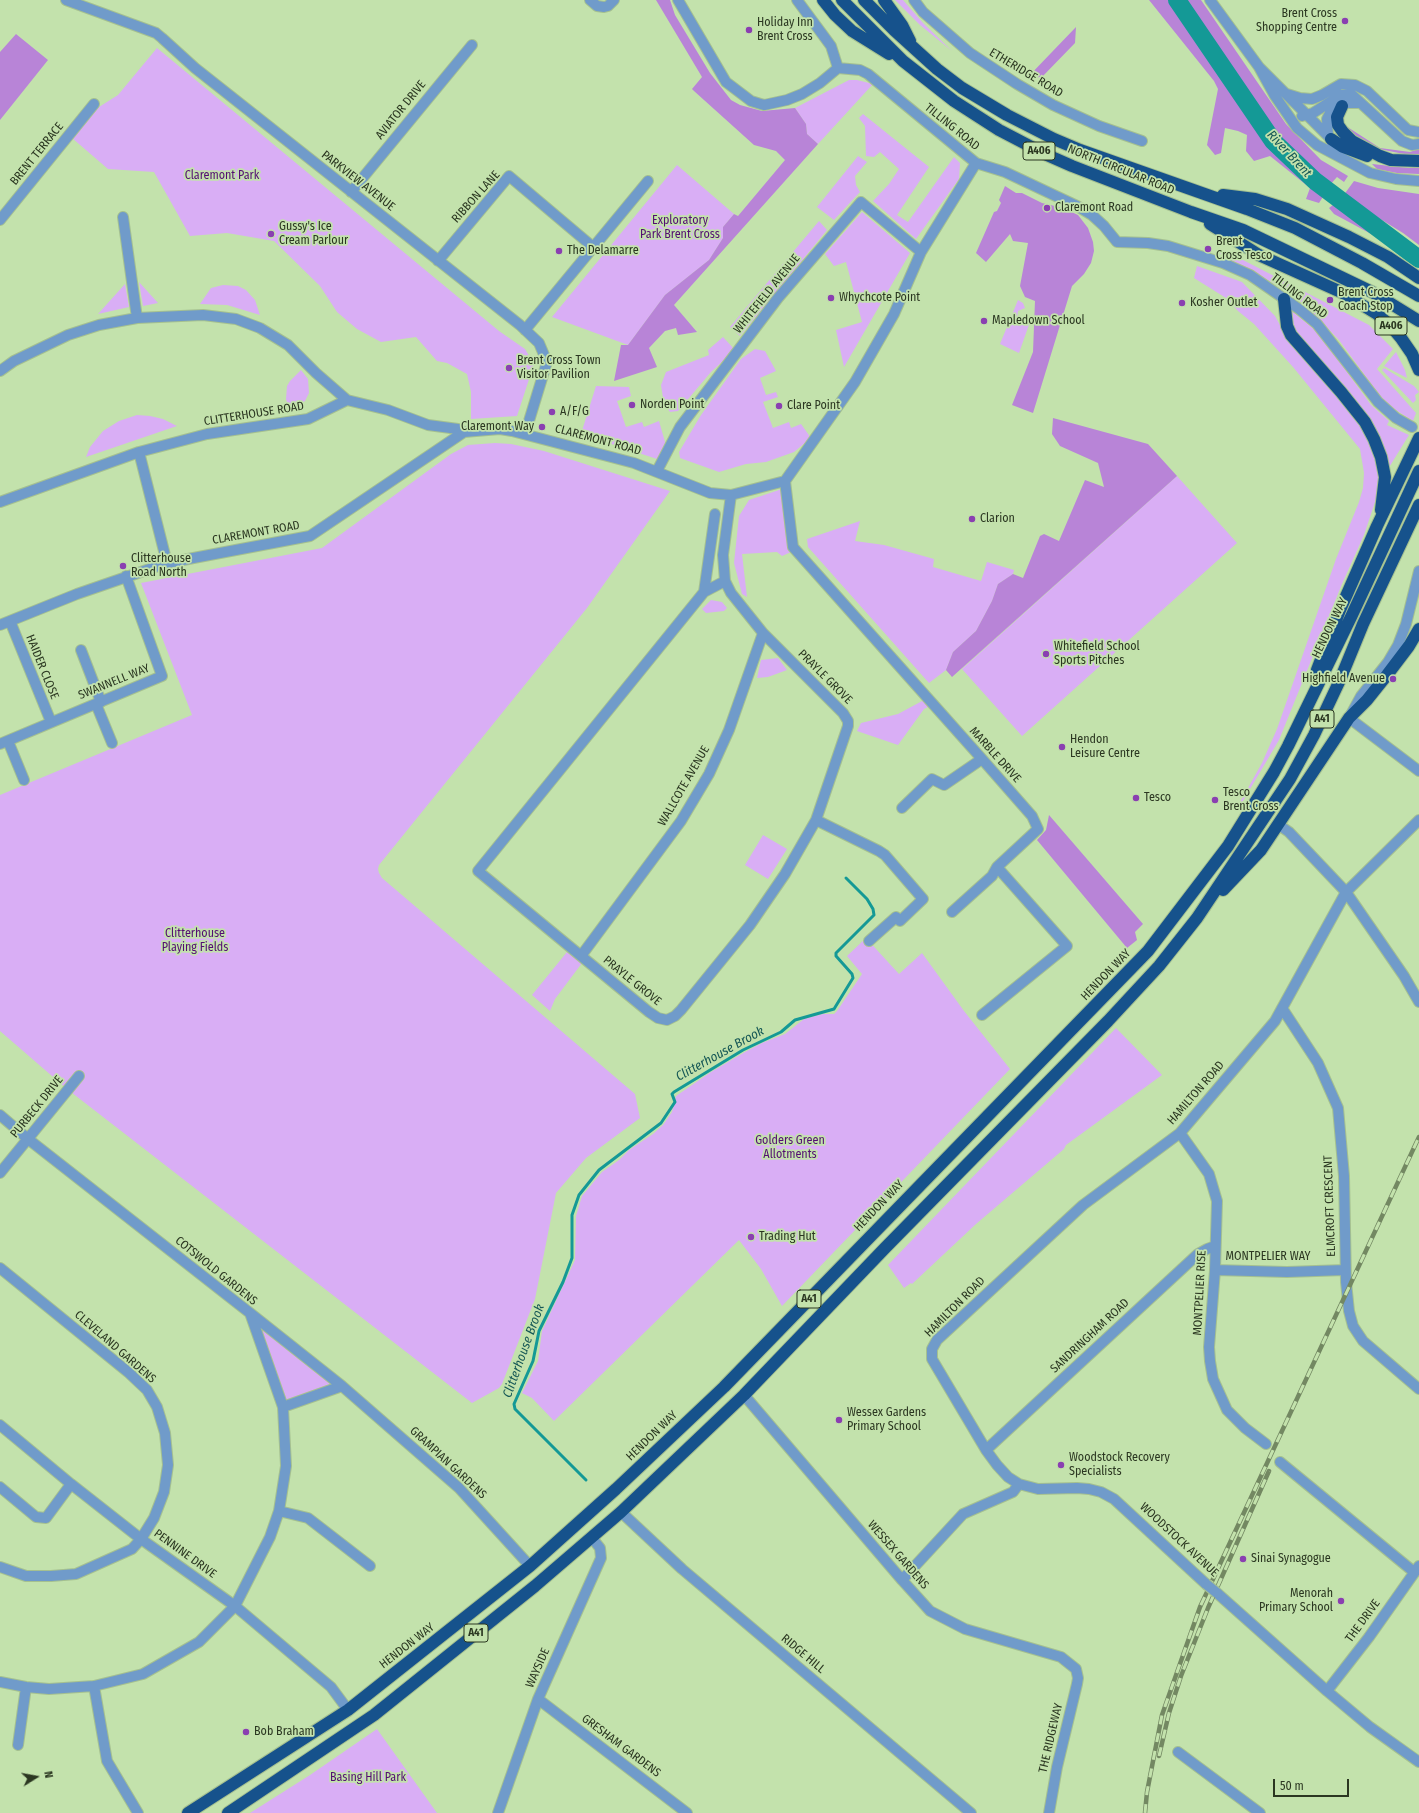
<!DOCTYPE html>
<style>
body{margin:0}
#map{position:relative;width:1419px;height:1813px;overflow:hidden;background:#c3e2ac;font-family:"Fira Sans Condensed",sans-serif}
canvas{display:block}
.north{position:absolute;left:16px;top:1757px;width:40px;height:40px;-webkit-text-stroke:3px #c3e2ac;paint-order:stroke;rotate:79deg;font-size:11px;font-weight:700;line-height:16px;text-align:center;color:#2b3721}
.north::after{content:'';display:block;margin:auto;width:14px;height:18px;background:#2b3721;clip-path:polygon(50% 0,100% 100%,50% 72%,0 100%)}
.scale{position:absolute;left:1273px;top:1779px;width:76px;height:18px;box-sizing:border-box;border:2px solid #2b3721;border-top:0;padding-left:5px;font-size:12px;line-height:14px;white-space:nowrap;color:#2b3721;-webkit-text-stroke:3px #c3e2ac;paint-order:stroke}
</style>
<div id="map">
<canvas width="1419" height="1813"></canvas>
<div class="north">N</div>
<div class="scale">50 m</div>
</div>
<script>
const g = document.querySelector('canvas').getContext('2d');
g.lineJoin = 'round';
function fillPath(path, color) {
  g.fillStyle = color;
  g.fill(path, 'evenodd');
}
function poly(rows) {
  const path = new Path2D();
  for (const r of rows) {
    path.moveTo(r[0], r[1]);
    for (let i = 2; i < r.length; i += 2) path.lineTo(r[i], r[i + 1]);
  }
  return path;
}
function trace(path, color, width, dash) {
  g.strokeStyle = color;
  g.lineWidth = width;
  g.lineCap = dash ? 'butt' : 'round';
  g.setLineDash(dash || []);
  g.stroke(path);
}
function drawText(font, color, halo, rows, align = 'center') {
  g.font = font + ' "Fira Sans Condensed",sans-serif';
  g.lineWidth = 3.5;
  g.setLineDash([]);
  g.textBaseline = 'middle';
  g.strokeStyle = halo;
  g.fillStyle = color;
  for (const [text, x, y, turn = 0] of rows) {
    g.save();
    g.translate(x, y);
    g.rotate((+turn || 0) * Math.PI / 180);
    g.textAlign = isNaN(turn) ? turn : align;
    if (halo) g.strokeText(text, 0, 0);
    g.fillText(text, 0, 0);
    g.restore();
  }
}
fillPath(poly([
 [895,0,903,0,923,23,952,51,920,25],
 [157,48,499,331,525,349,534,364,517,416,471,419,471,392,467,374,447,363,437,361,416,337,381,342,357,329,337,312,320,286,274,241,227,233,190,236,154,172,108,169,72,138,99,107,118,95],
 [849,80,857,80,873,84,818,144,807,134,806,124,795,108],
 [863,114,929,167,897,215,908,222,954,157,960,163,959,179,916,239,873,201,889,184,899,169,880,152,874,157,866,156,865,126,859,118],
 [858,156,867,162,855,176,856,185,860,192,834,220,817,207],
 [677,165,734,214,723,227,723,238,709,260,665,295,628,345,552,317],
 [862,212,910,253,844,367,836,330,862,322,846,262,834,266,825,254],
 [819,221,827,230,740,336,730,327],
 [1216,251,1243,260,1369,325,1393,349,1377,369,1416,413,1413,421,1391,407,1380,396,1339,340,1305,305,1282,287,1249,271],
 [1197,266,1242,282,1275,316,1286,336,1304,354,1364,429,1376,452,1380,473,1376,499,1364,535,1342,584,1279,740,1240,806,1239,804,1262,763,1277,729,1336,559,1359,502,1363,488,1364,473,1360,449,1293,367,1254,324,1238,311,1226,298,1194,278],
 [139,282,158,303,143,306],
 [125,284,129,307,98,314],
 [223,285,238,286,246,290,255,300,260,315,227,305,200,304,211,288],
 [1018,300,1023,303,1025,308,1018,311,1017,318,1020,320,1031,319,1019,353,1000,344],
 [1288,308,1314,329,1324,340,1371,405,1389,421,1387,425,1409,435,1388,469,1384,449,1377,434,1294,332],
 [723,337,735,350,711,372,678,411,670,412,664,404,661,385,666,372,709,355,708,350],
 [755,349,765,351,776,371,760,378,766,395,776,392,778,397,763,402,773,428,789,422,791,428,801,424,811,438,794,452,766,462,746,464,719,472,680,458,679,452,701,415,741,359],
 [1396,352,1405,370,1407,378,1384,366],
 [1384,368,1414,386,1419,392,1415,395,1416,400,1413,403,1382,370],
 [301,370,308,379,309,393,305,401,295,408,289,409,286,399,287,386,290,381],
 [596,386,629,387,631,396,617,401,626,427,642,422,644,427,659,421,665,442,664,451,657,459,581,434],
 [137,415,150,416,163,419,177,426,86,457,90,447,103,431,119,421],
 [495,443,511,444,544,451,670,491,587,608,379,865,378,869,379,873,382,878,635,1094,640,1118,586,1158,556,1193,535,1299,502,1384,499,1388,472,1403,67,1089,0,1031,0,795,192,715,141,583,322,548,451,454,468,445],
 [1177,476,1237,543,1022,736,962,669],
 [782,489,791,552,782,556,777,552,742,554,747,597,742,594,734,563,739,516,749,500],
 [860,521,855,541,884,545,934,559,933,567,981,581,987,562,1014,570,1013,574,998,584,992,601,976,631,953,652,946,670,929,683,808,547,807,539],
 [711,600,722,602,727,608,724,611,706,613,702,609],
 [778,658,787,670,768,677,757,678,761,660],
 [924,700,930,706,924,709,898,745,857,731,861,723,898,714],
 [763,835,787,849,768,879,745,865],
 [866,938,899,974,922,953,964,1011,1010,1069,782,1306,761,1269,739,1240,554,1421,532,1398,522,1393,538,1361,542,1331,575,1260,576,1216,582,1196,602,1172,619,1160,629,1150,653,1134,663,1125,672,1112,676,1096,711,1072,745,1052,762,1043,785,1034,804,1019,823,1014,834,1014,837,1011,862,974,847,956],
 [567,952,582,963,555,999,550,1011,532,995],
 [1116,1028,1162,1075,1066,1145,1064,1149,976,1224,912,1284,911,1283,904,1288,888,1265],
 [250,1313,342,1386,283,1407],
 [377,1729,437,1813,250,1813,310,1775]
]), '#d9aef5');
fillPath(poly([
 [656,0,670,0,675,15,710,73,731,100,740,105,762,111,795,108,806,124,807,134,818,144,674,305,697,332,678,335,676,328,665,331,649,348,657,367,614,381,621,345,628,345,665,295,709,260,723,238,723,227,734,214,738,216,785,160,776,151,754,145,694,91,692,89,702,77],
 [1149,0,1171,0,1213,58,1270,142,1326,192,1319,203,1306,199,1310,188,1270,156,1254,161,1246,151,1247,135,1238,131,1225,128,1221,153,1215,155,1207,145,1218,89,1214,81],
 [1184,0,1201,0,1286,124,1321,160,1348,176,1344,182,1337,177,1328,187,1276,139],
 [1076,27,1075,43,1042,77,1027,78],
 [16,34,48,60,0,120,0,52],
 [1346,126,1380,148,1410,152,1419,149,1419,157,1379,149,1365,144,1344,128],
 [1372,164,1409,168,1419,167,1419,174,1397,173,1377,169],
 [1354,181,1378,188,1419,194,1419,245,1403,233,1343,196],
 [1005,186,1016,193,1022,193,1042,203,1063,208,1078,215,1088,228,1093,242,1094,251,1091,263,1084,274,1072,286,1033,413,1012,405,1033,352,1035,301,1025,297,1020,286,1028,243,1013,241,1010,234,986,262,976,253,994,212,997,211,1001,203,999,200],
 [1338,201,1359,220,1373,235,1334,214,1329,208],
 [1053,418,1148,444,1177,476,952,677,946,670,953,652,976,631,992,601,998,584,1013,574,1023,578,1040,536,1044,534,1059,541,1085,480,1104,487,1098,463,1060,446,1052,434],
 [1049,815,1143,924,1135,932,1137,940,1127,948,1037,840,1046,830]
]), '#b884d7');
trace(poly([
 [586,1480,515,1409,514,1404,533,1361,539,1331,563,1282,572,1258,572,1215,579,1195,599,1170,661,1123,675,1102,672,1094,674,1092,743,1050,781,1032,795,1020,834,1009,853,978,852,974,836,956,836,953,874,915,873,909,867,899,846,878]
]), '#149996', 3);
trace(poly([
 [1177,0,1273,141,1315,181,1419,259]
]), '#149996', 18);
const minor = poly([
 [66,0,156,33,162,38,195,68,520,325,539,343,547,362,525,434],
 [590,0,597,6,604,7,608,6,614,0],
 [678,0,726,82,751,101,764,105,787,100,802,94,820,83,838,68],
 [797,0,831,46,838,68],
 [914,0,923,12,970,53,1017,84,1053,105,1099,126,1142,141],
 [1210,0,1259,67,1331,139,1333,145],
 [1259,67,1275,96,1297,128,1317,145,1370,173,1396,179,1419,181],
 [838,68,860,70,868,74,976,163,1005,172,1077,206,1092,215,1104,226,1117,242,1148,243,1168,246,1223,263,1250,275,1299,309,1317,324,1378,402,1396,418,1412,427],
 [1287,94,1300,98,1312,99,1322,95,1341,84,1355,85,1367,91,1408,130,1419,132],
 [1302,116,1313,113,1341,95,1351,94,1402,141,1412,145,1419,144],
 [1328,135,1327,119,1331,111,1347,103,1361,103],
 [351,192,472,45],
 [123,217,137,318],
 [0,220,94,104],
 [438,261,509,176,593,247],
 [525,330,648,181],
 [0,371,14,361,68,335,99,325,137,318,203,315,236,319,260,328,288,345,316,373,347,400],
 [139,452,167,563],
 [657,471,680,427,778,298,861,202,921,252],
 [785,481,793,547,982,759,1032,816,1038,829,997,867,1067,946,982,1015],
 [0,502,139,452,207,434,308,419,347,400,388,410,428,425,458,429,464,432],
 [1419,571,1406,624,1398,645,1388,662,1361,696,1349,718,1419,771],
 [725,581,704,592,478,871,649,1012,658,1018,667,1020,675,1016,681,1010,750,925,785,874,816,820,848,726,848,721,843,713,763,633,731,593,725,581,723,555,731,495],
 [704,592,715,514],
 [10,621,51,722],
 [0,625,77,594,167,563,310,536,464,432,500,429,512,431,634,463,710,493,731,495,785,481,855,382,894,314,921,252,976,163],
 [81,650,101,702],
 [96,704,112,743],
 [8,741,24,780],
 [0,744,162,676,126,576],
 [902,808,932,779,944,785,982,759],
 [816,820,879,851,885,855,923,899,900,921,896,917,869,941],
 [1279,825,1289,832,1346,892,1404,976,1419,1002],
 [952,912,992,876,997,867],
 [581,956,681,821,709,774,729,730,763,633],
 [1282,1008,1318,1063,1338,1108,1344,1176,1346,1282,1349,1311,1353,1326,1363,1341,1419,1389],
 [0,1115,28,1139,250,1313,283,1407,286,1466,279,1511,270,1537,235,1606,199,1642,143,1674,94,1686,49,1689,26,1687,0,1682],
 [1180,1133,1209,1174,1217,1201,1215,1270,1209,1347,1210,1361,1213,1379,1227,1410,1245,1428,1266,1444],
 [0,1173,79,1076],
 [0,1268,128,1372,147,1390,157,1407,165,1433,168,1465,164,1492,154,1518,141,1539,132,1549,76,1574,51,1576,26,1576,0,1567],
 [1215,1270,1287,1272,1345,1270],
 [250,1313,342,1386,459,1488,530,1566],
 [744,1395,902,1580,930,1611,965,1629,1061,1657,1076,1669,1078,1678,1077,1684,1057,1767,1049,1813],
 [283,1407,342,1386],
 [0,1425,71,1484,141,1539,235,1606,331,1687,348,1710],
 [986,1450,1198,1254,1207,1249,1215,1246],
 [1280,1462,1414,1572],
 [0,1487,36,1517,46,1518,71,1484],
 [279,1511,308,1518,370,1566],
 [621,1512,682,1569,971,1813],
 [902,1580,963,1514,1013,1492,1019,1484],
 [1206,1584,1114,1499,1101,1492,1089,1489,1077,1488,1038,1489,1019,1484,1008,1477,997,1465,986,1450,932,1359,932,1349,937,1340,1083,1205,1180,1133,1275,1021,1346,892,1419,820],
 [1217,1593,1327,1691,1370,1727,1419,1762],
 [94,1686,107,1761,138,1813],
 [1327,1691,1369,1637,1419,1566],
 [538,1699,687,1813],
 [18,1745,26,1687],
 [1178,1752,1260,1813],
 [498,1813,538,1699,601,1558,600,1548,592,1538]
]);
const highway = poly([
 [823,0,835,15,852,31,889,54],
 [842,0,903,61,954,101,999,130,1047,155,1072,166,1191,212,1243,230,1372,292,1419,321],
 [864,0,894,30,937,69,962,88,1007,115,1054,139,1080,150,1247,209,1295,228,1362,263,1419,296],
 [884,0,902,25,910,41],
 [1342,106,1337,117,1338,125,1343,132,1352,141,1380,156,1391,160,1419,161],
 [1331,139,1343,147,1367,156],
 [1223,195,1255,199,1287,209,1349,237,1388,257,1419,278],
 [1210,224,1259,255,1341,292,1377,314,1390,325,1401,338,1412,354,1419,370],
 [1284,299,1287,326,1291,335,1341,392,1365,422,1374,439,1381,457,1385,477,1381,510],
 [1317,670,1340,610,1377,526,1419,438],
 [1223,890,1261,850,1349,718,1367,700,1387,675,1409,646,1419,629],
 [188,1813,348,1710,530,1566,616,1489,724,1387,1148,951,1228,846,1274,772,1288,746,1351,617,1419,471],
 [228,1813,374,1715,535,1586,621,1512,744,1395,885,1248,1108,1021,1159,966,1197,918,1290,779,1314,735,1340,680,1363,624,1419,505]
]);
trace(minor, '#a5c090', 12);
trace(highway, '#a5c090', 14);
trace(minor, '#709bca', 10);
trace(highway, '#16528c', 12);
const rail = poly([
 [1159,1756,1169,1713,1181,1676,1208,1608,1269,1471],
 [1145,1813,1147,1792,1162,1715,1200,1607,1419,1137]
]);
trace(rail, '#738862', 4.5);
trace(rail, '#c3e2ac', 3, [9]);
const minorBridge = poly([
 [1206,1584,1217,1593]
]);
trace(minorBridge, '#a5c090', 12, []);
trace(minorBridge, '#709bca', 10);
for (const [x, y, r, color] of [
 [1345,21,4,"#8a3fb1"],
 [749,30,4,"#8a3fb1"],
 [1047,208,4,"#8a3fb1"],
 [271,234,4,"#8a3fb1"],
 [1208,249,4,"#8a3fb1"],
 [559,251,4,"#8a3fb1"],
 [831,298,4,"#8a3fb1"],
 [1330,300,4,"#8a3fb1"],
 [1182,303,4,"#8a3fb1"],
 [984,321,4,"#8a3fb1"],
 [509,368,4,"#8a3fb1"],
 [632,405,4,"#8a3fb1"],
 [779,406,4,"#8a3fb1"],
 [552,412,4,"#8a3fb1"],
 [542,427,4,"#8a3fb1"],
 [972,519,4,"#8a3fb1"],
 [123,566,4,"#8a3fb1"],
 [1046,654,4,"#8a3fb1"],
 [1393,679,4,"#8a3fb1"],
 [1062,747,4,"#8a3fb1"],
 [1136,798,4,"#8a3fb1"],
 [1215,800,4,"#8a3fb1"],
 [751,1237,4,"#8a3fb1"],
 [839,1420,4,"#8a3fb1"],
 [1061,1465,4,"#8a3fb1"],
 [1243,1559,4,"#8a3fb1"],
 [1341,1601,4,"#8a3fb1"],
 [246,1732,4,"#8a3fb1"]
]) {
  const dot = new Path2D();
  dot.arc(x, y, r, 0, 2 * Math.PI);
  g.fillStyle = color;
  g.fill(dot);
  trace(dot, '#c3e2ac', 1.5);
}
for (const [x, y, w] of [
 [1039,151,32],
 [1391,326,32],
 [1322,719,24],
 [809,1299,24],
 [476,1633,24]
]) {
  const box = new Path2D();
  box.roundRect(x - w / 2, y - 9, w, 18, 3);
  g.fillStyle = '#c3e2ac';
  g.fill(box);
  trace(box, '#2b3721', 1);
}
drawText('bold 11px', '#2b3721', null, [
 ["A406",1039,151],
 ["A406",1391,326],
 ["A41",1322,719],
 ["A41",809,1299],
 ["A41",476,1633]
]);
drawText('12px', '#2b3721', '#c3e2ac', [
 ["Brent Cross",1337,14,"right"],
 ["Shopping Centre",1337,28,"right"],
 ["Holiday Inn",757,23],
 ["Brent Cross",757,37],
 ["Claremont Road",1055,208],
 ["Gussy's Ice",279,227],
 ["Cream Parlour",279,241],
 ["Brent",1216,242],
 ["Cross Tesco",1216,256],
 ["The Delamarre",567,251],
 ["Brent Cross",1338,293],
 ["Coach Stop",1338,307],
 ["Whychcote Point",839,298],
 ["Kosher Outlet",1190,303],
 ["Mapledown School",992,321],
 ["Brent Cross Town",517,361],
 ["Visitor Pavilion",517,375],
 ["Norden Point",640,405],
 ["Clare Point",787,406],
 ["A/F/G",560,412],
 ["Claremont Way",534,427,"right"],
 ["Clarion",980,519],
 ["Clitterhouse",131,559],
 ["Road North",131,573],
 ["Whitefield School",1054,647],
 ["Sports Pitches",1054,661],
 ["Highfield Avenue",1385,679,"right"],
 ["Hendon",1070,740],
 ["Leisure Centre",1070,754],
 ["Tesco",1223,793],
 ["Brent Cross",1223,807],
 ["Tesco",1144,798],
 ["Trading Hut",759,1237],
 ["Wessex Gardens",847,1413],
 ["Primary School",847,1427],
 ["Woodstock Recovery",1069,1458],
 ["Specialists",1069,1472],
 ["Sinai Synagogue",1251,1559],
 ["Menorah",1333,1594,"right"],
 ["Primary School",1333,1608,"right"],
 ["Bob Braham",254,1732]
], 'left');
drawText('12px', '#2b3721', '#c3e2ac', [
 ["ETHERIDGE ROAD",1026,73,31],
 ["AVIATOR DRIVE",401,110,-51],
 ["TILLING ROAD",952,127,39],
 ["BRENT TERRACE",37,154,-51],
 ["NORTH CIRCULAR ROAD",1121,170,22],
 ["PARKVIEW AVENUE",358,181,38],
 ["RIBBON LANE",476,197,-48],
 ["WHITEFIELD AVENUE",767,294,-51],
 ["TILLING ROAD",1299,296,37],
 ["CLITTERHOUSE ROAD",254,414,-9],
 ["CLAREMONT ROAD",598,440,15],
 ["CLAREMONT ROAD",256,533,-10],
 ["HENDON WAY",1330,628,-64],
 ["HAIDER CLOSE",42,667,68],
 ["PRAYLE GROVE",825,677,45],
 ["SWANNELL WAY",114,682,-22],
 ["MARBLE DRIVE",995,755,48],
 ["WALLCOTE AVENUE",684,786,-60],
 ["HENDON WAY",1106,975,-46],
 ["PRAYLE GROVE",632,981,39],
 ["HAMILTON ROAD",1196,1093,-49],
 ["PURBECK DRIVE",37,1107,-51],
 ["HENDON WAY",879,1206,-46],
 ["ELMCROFT CRESCENT",1330,1206,-92],
 ["MONTPELIER WAY",1268,1257],
 ["COTSWOLD GARDENS",216,1271,39],
 ["MONTPELIER RISE",1200,1293,-87],
 ["HAMILTON ROAD",955,1307,-45],
 ["SANDRINGHAM ROAD",1090,1336,-43],
 ["CLEVELAND GARDENS",115,1347,41],
 ["HENDON WAY",652,1436,-44],
 ["GRAMPIAN GARDENS",448,1463,43],
 ["WOODSTOCK AVENUE",1179,1540,43],
 ["PENNINE DRIVE",185,1554,36],
 ["WESSEX GARDENS",898,1555,49],
 ["THE DRIVE",1363,1621,-54],
 ["HENDON WAY",407,1646,-38],
 ["RIDGE HILL",803,1654,40],
 ["WAYSIDE",538,1668,-66],
 ["THE RIDGEWAY",1051,1738,-77],
 ["GRESHAM GARDENS",621,1746,37]
]);
drawText('12px', '#530c72', '#c3e2ac', [
 ["Claremont Park",222,176],
 ["Exploratory",680,221],
 ["Park Brent Cross",680,235],
 ["Clitterhouse",195,934],
 ["Playing Fields",195,948],
 ["Golders Green",790,1141],
 ["Allotments",790,1155],
 ["Basing Hill Park",368,1778]
]);
drawText('italic 13px', '#155755', '#c3e2ac', [
 ["River Brent",1289,154,47],
 ["Clitterhouse Brook",720,1054,-29],
 ["Clitterhouse Brook",524,1351,-70]
]);
</script>
